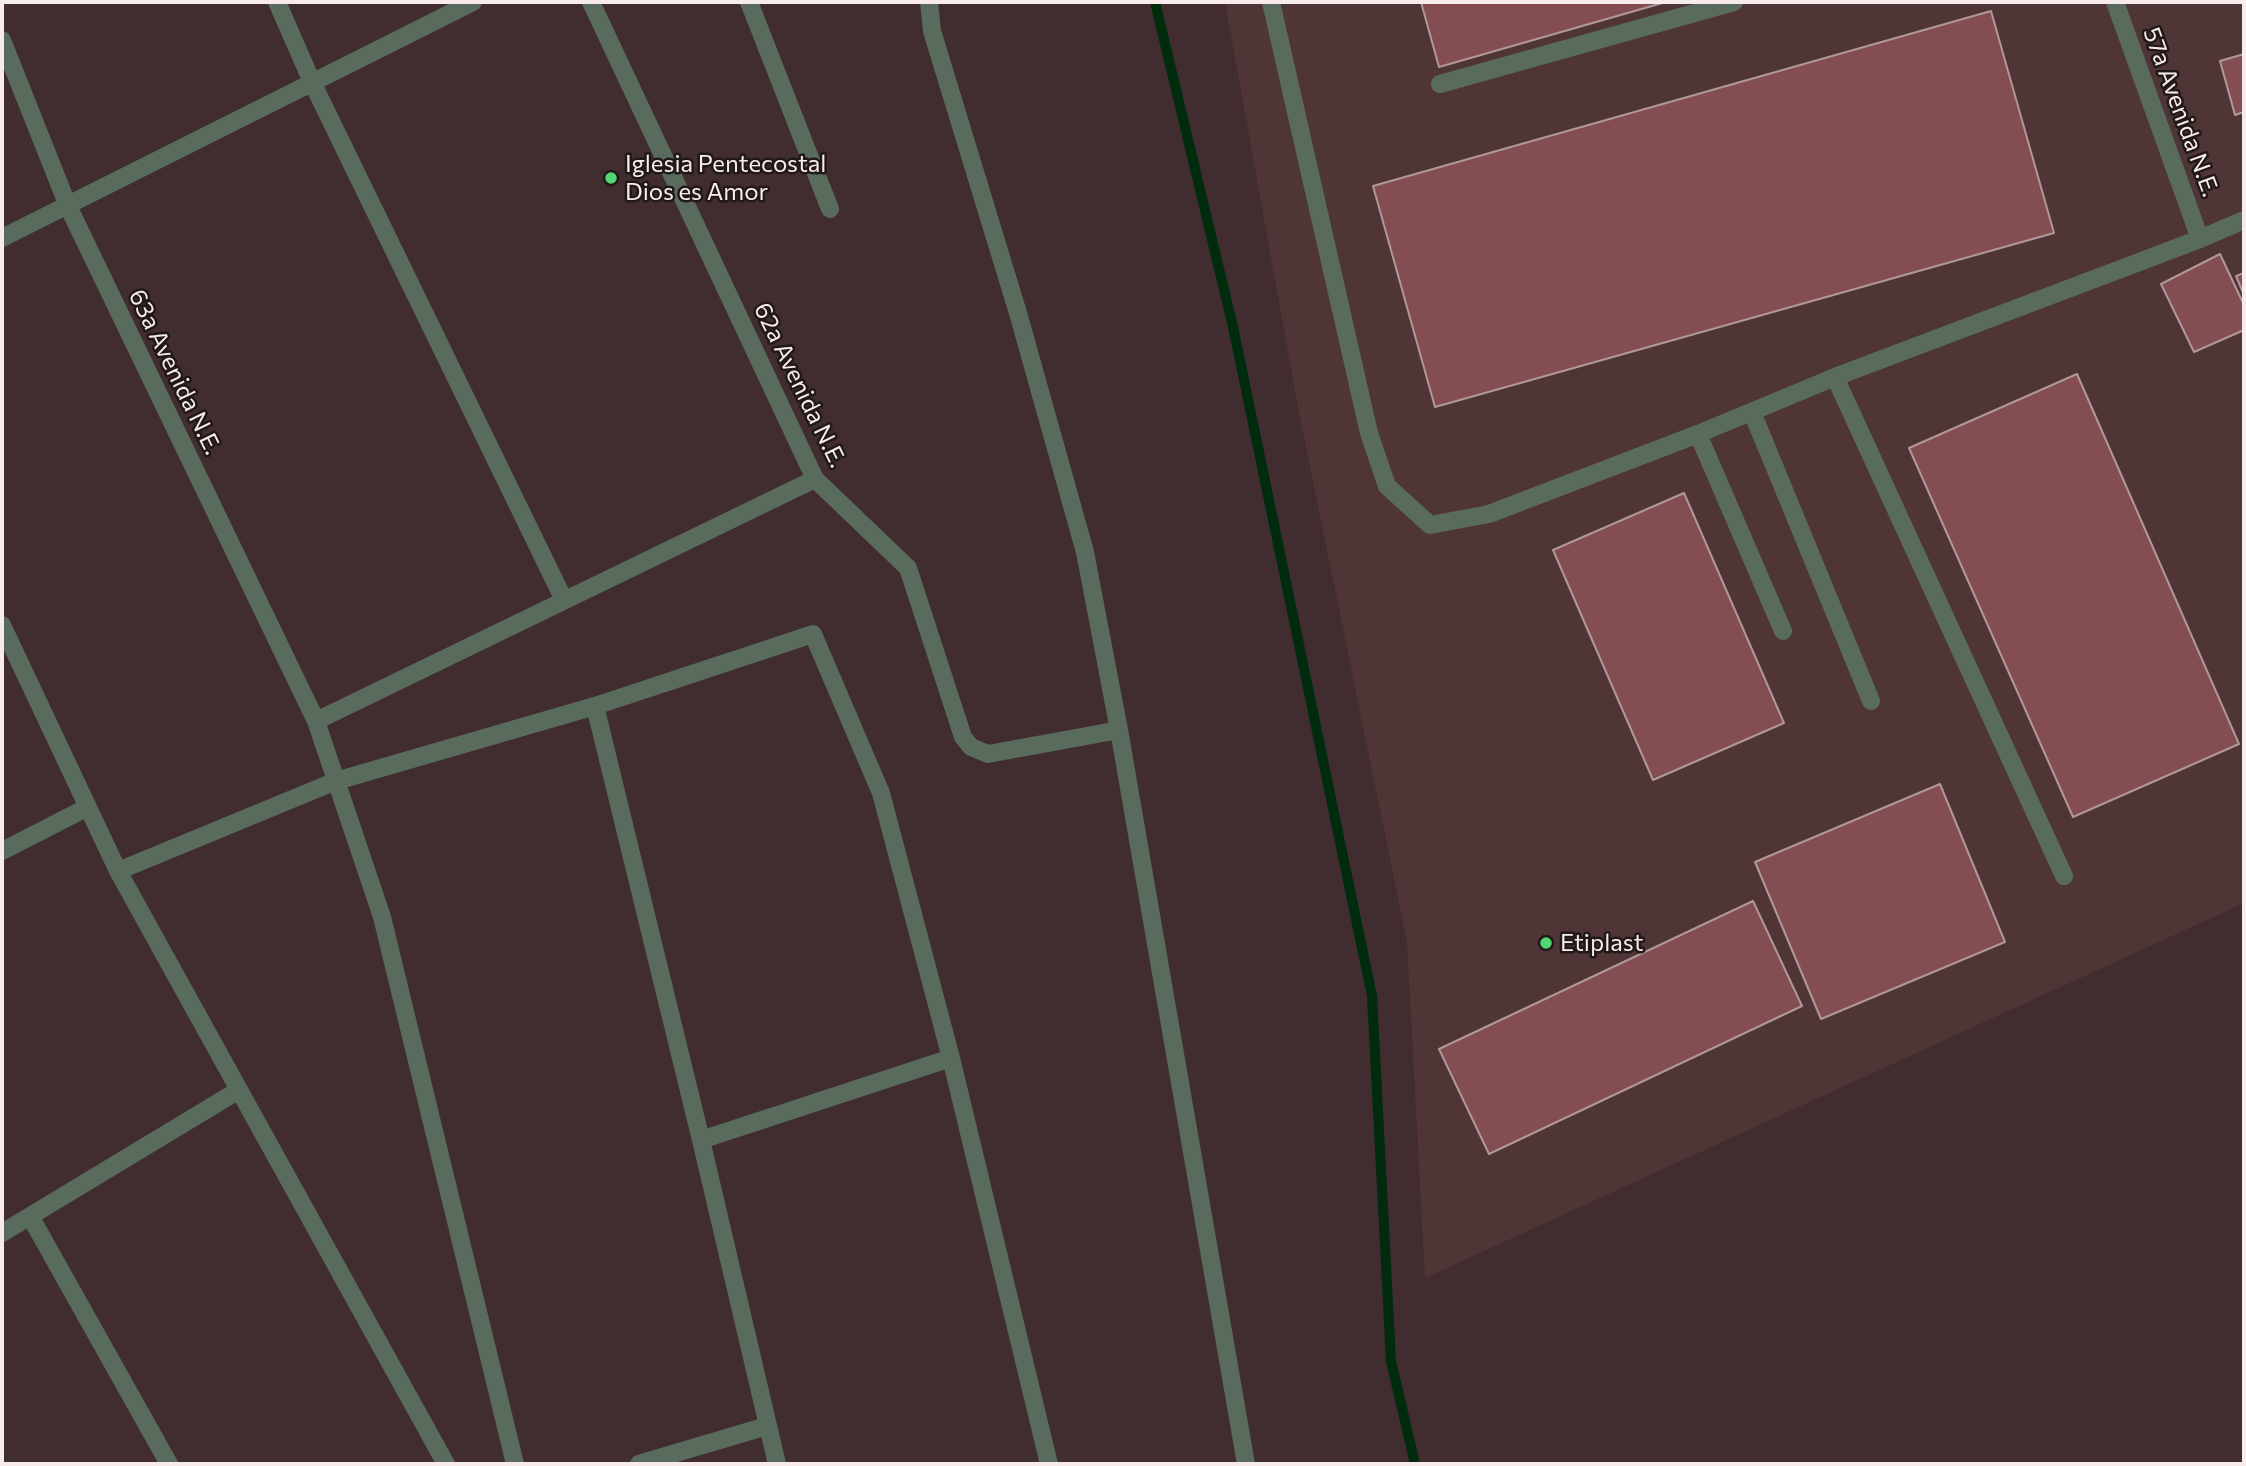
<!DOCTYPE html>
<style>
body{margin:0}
#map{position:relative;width:2246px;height:1466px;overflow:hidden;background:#412d2f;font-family:Commissioner,sans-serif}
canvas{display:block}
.frame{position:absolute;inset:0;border:4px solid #f8ebeb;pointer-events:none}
</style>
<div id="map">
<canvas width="2246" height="1466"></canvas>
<div class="frame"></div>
</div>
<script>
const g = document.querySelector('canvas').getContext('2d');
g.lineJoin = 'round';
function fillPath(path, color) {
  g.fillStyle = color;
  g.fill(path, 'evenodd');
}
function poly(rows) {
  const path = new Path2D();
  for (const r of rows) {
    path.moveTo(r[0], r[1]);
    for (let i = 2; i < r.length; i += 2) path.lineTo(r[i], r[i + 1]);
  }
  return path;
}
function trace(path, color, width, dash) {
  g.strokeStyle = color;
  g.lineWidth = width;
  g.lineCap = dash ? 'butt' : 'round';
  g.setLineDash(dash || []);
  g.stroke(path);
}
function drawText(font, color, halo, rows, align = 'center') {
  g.font = font + ' Commissioner,sans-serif';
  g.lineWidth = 5;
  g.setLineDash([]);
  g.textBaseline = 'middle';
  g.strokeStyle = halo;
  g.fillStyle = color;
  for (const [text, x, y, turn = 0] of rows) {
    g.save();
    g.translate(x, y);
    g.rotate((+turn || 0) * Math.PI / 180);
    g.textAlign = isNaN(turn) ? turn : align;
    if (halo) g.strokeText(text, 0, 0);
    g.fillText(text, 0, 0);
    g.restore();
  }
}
fillPath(poly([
 [1225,2,2244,2,2244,903,1425,1278,1407,942,1299,413]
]), '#503537');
trace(poly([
 [1155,2,1233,327,1372,996,1391,1361,1415,1464]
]), '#002b0c', 10);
const building = poly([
 [1421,2,1666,2,1439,67,1421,2],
 [1991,11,2054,233,1435,407,1373,186,1991,11],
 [2244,54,2244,112,2235,115,2220,61,2244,54],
 [2220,254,2244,305,2244,330,2194,352,2161,284,2220,254],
 [2244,273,2244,295,2236,276,2244,273],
 [2077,374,2239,744,2073,817,1909,448,2077,374],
 [1684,493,1784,723,1653,780,1553,550,1684,493],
 [1940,784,2005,942,1821,1019,1755,862,1940,784],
 [1753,901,1802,1006,1489,1154,1439,1049,1753,901]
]);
fillPath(building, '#834d52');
trace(building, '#b09899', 2);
trace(poly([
 [1271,2,1369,433,1387,486,1430,525,1489,514,1698,434,1835,377,2200,239,2244,220],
 [2115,2,2200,239],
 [1440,84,1734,2],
 [1835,377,2064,876],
 [1752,412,1871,701],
 [1698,434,1783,631]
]), '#596b5c', 18);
trace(poly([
 [277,2,312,82,564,600],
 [591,2,815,479,908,568,963,737,971,747,988,754,1119,730],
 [749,2,830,209],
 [929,2,932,31,1018,313,1085,552,1119,730,1246,1464],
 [2,40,68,206,316,721,382,917,515,1464],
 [2,238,473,2],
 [2,625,118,871,446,1464],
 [595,706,701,1140,777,1464],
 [316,721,815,479],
 [2,851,88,807],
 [118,871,336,781,595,706,813,634,881,793,951,1058,1049,1464],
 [701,1140,951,1058],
 [30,1216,169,1464],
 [2,1233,239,1090],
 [639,1464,767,1426]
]), '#596b5c', 18);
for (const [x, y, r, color] of [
 [611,178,7,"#52d673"],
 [1546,943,7,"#52d673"]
]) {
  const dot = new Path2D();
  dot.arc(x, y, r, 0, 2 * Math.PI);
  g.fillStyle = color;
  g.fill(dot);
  trace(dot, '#211819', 2.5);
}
drawText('24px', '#f8ebeb', '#211819', [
 ["57a Avenida N.E.",2181,112,70],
 ["63a Avenida N.E.",175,372,64],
 ["62a Avenida N.E.",800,385,64]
]);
drawText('24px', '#f8ebeb', '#211819', [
 ["Iglesia Pentecostal",625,164],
 ["Dios es Amor",625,192],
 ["Etiplast",1560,943]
], 'left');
</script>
